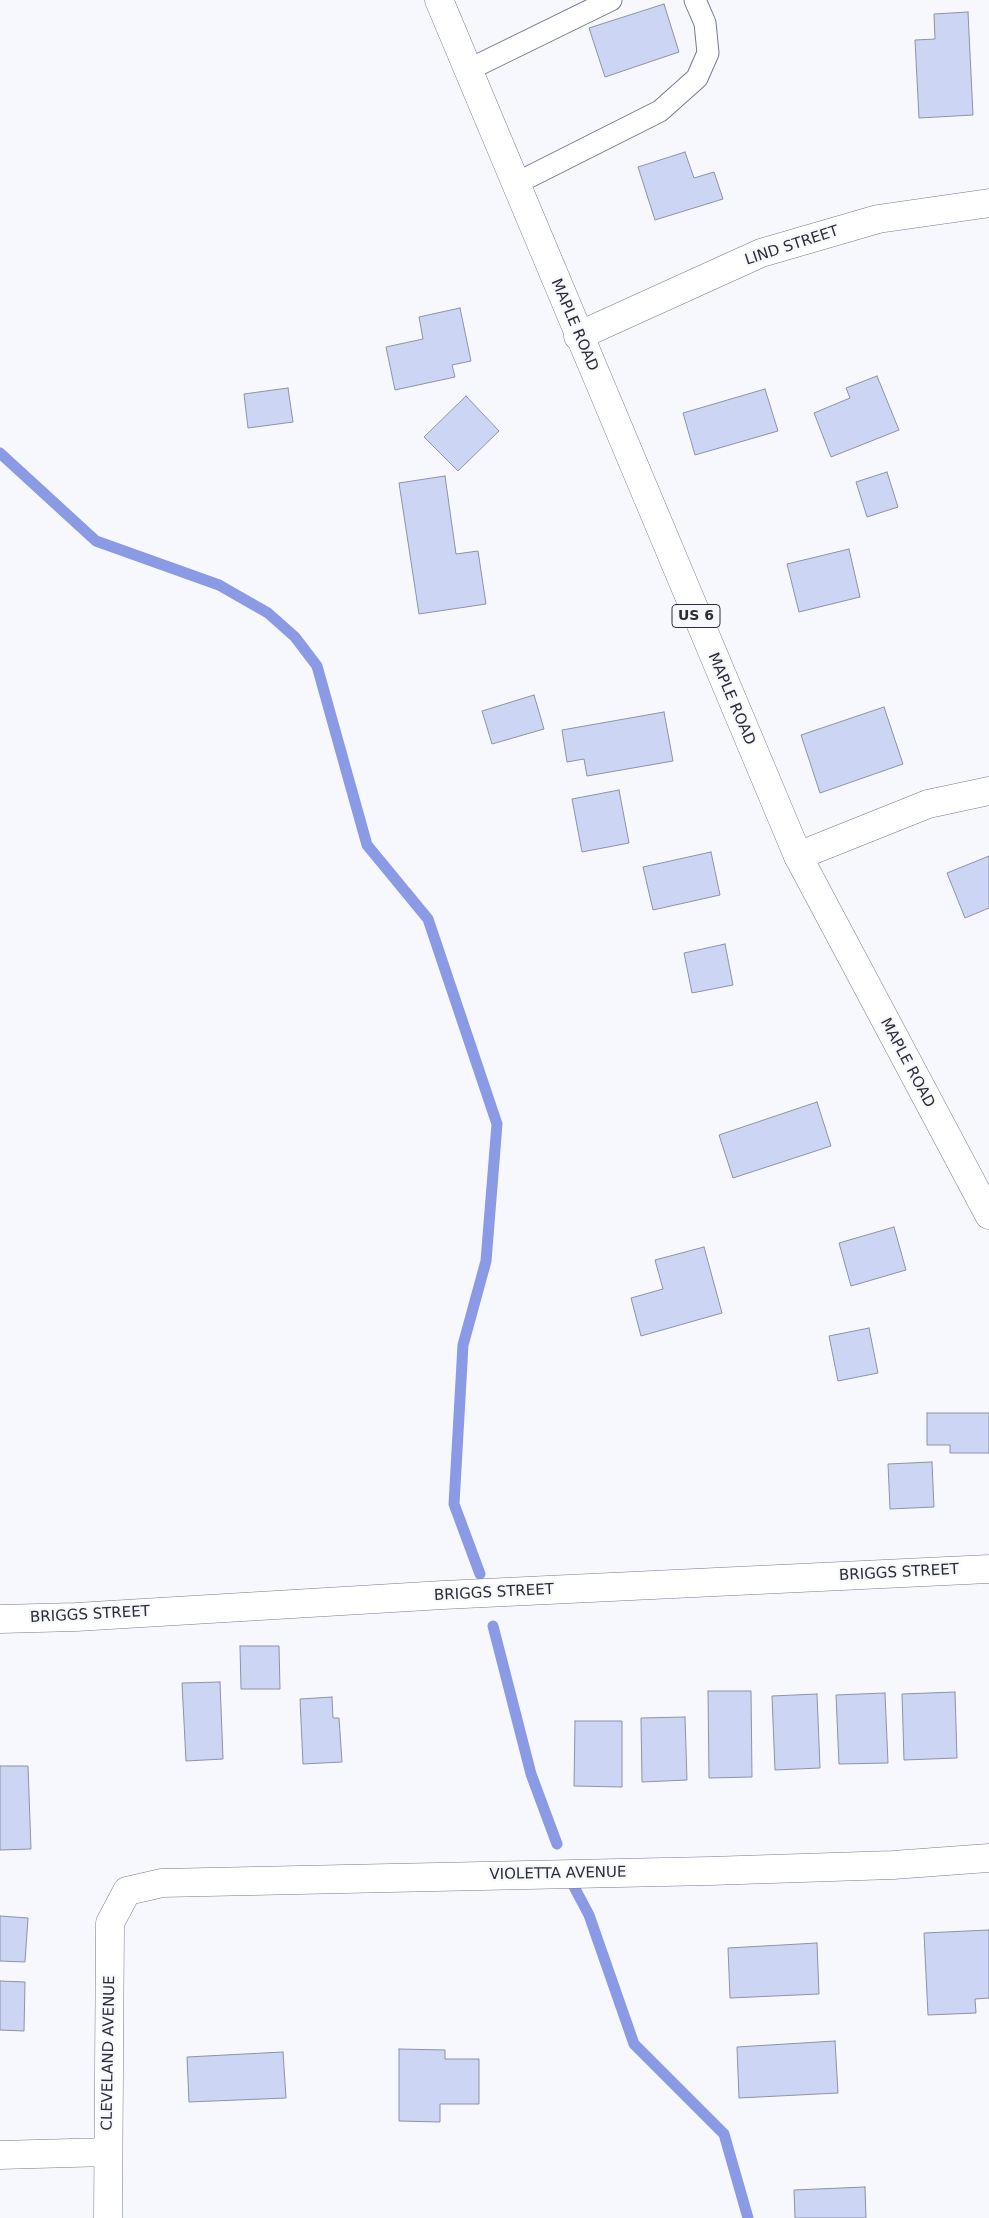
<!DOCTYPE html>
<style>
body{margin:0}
canvas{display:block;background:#f7f8fd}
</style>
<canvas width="989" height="2218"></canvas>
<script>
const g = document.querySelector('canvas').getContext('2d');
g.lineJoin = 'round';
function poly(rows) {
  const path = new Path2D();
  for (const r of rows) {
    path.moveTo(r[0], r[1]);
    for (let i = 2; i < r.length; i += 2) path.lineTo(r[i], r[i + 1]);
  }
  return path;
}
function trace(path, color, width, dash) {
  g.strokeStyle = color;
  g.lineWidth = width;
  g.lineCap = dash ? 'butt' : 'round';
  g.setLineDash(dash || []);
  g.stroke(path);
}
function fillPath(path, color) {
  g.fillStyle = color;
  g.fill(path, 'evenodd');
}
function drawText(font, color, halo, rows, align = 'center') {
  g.font = font + ' "DejaVu Sans",sans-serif';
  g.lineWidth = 4.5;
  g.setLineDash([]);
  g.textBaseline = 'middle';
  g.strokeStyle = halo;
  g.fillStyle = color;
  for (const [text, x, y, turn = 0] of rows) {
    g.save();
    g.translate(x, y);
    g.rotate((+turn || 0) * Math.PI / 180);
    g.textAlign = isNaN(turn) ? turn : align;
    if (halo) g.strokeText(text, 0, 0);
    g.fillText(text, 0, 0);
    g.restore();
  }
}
trace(poly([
 [0,453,96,541,219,585,268,613,295,637,317,666,367,845,428,919,497,1124,486,1261,463,1345,454,1504,480,1574],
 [493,1626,531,1774,557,1844],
 [572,1883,589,1915,634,2044,724,2134,748,2218]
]), '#8b9ae5', 11);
const building = poly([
 [664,4,679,52,605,77,589,28,664,4],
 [968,12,973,115,919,118,915,40,935,39,934,14,968,12],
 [685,152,694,178,714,172,723,199,655,220,638,167,685,152],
 [460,308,471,361,452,365,455,377,395,390,386,347,423,339,419,317,460,308],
 [877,376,899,430,831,457,814,413,850,398,846,388,877,376],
 [288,388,293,422,248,428,244,394,288,388],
 [765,389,778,431,695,455,683,413,765,389],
 [466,396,499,431,458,471,424,437,466,396],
 [887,472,898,507,867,517,856,482,887,472],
 [445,476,456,554,478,551,486,604,419,614,399,483,445,476],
 [849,549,860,597,799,612,787,564,849,549],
 [534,695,544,729,492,744,482,711,534,695],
 [884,707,903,764,820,793,801,735,884,707],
 [664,712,673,761,587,776,584,759,567,762,562,730,664,712],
 [619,790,629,843,582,852,572,799,619,790],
 [711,852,720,895,653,910,643,867,711,852],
 [989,856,989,908,965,918,947,873,989,856],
 [725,944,733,985,692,993,684,953,725,944],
 [817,1102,831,1146,733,1178,719,1135,817,1102],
 [894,1227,906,1270,851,1286,839,1243,894,1227],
 [704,1247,722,1313,641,1336,631,1298,663,1289,655,1260,704,1247],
 [869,1328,878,1373,838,1381,829,1336,869,1328],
 [927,1413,989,1413,989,1453,950,1453,950,1445,927,1445,927,1413],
 [932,1462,934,1507,890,1509,888,1464,932,1462],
 [240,1646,279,1646,280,1689,241,1689,240,1646],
 [220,1682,223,1759,186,1761,182,1683,220,1682],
 [708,1691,751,1691,752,1777,709,1778,708,1691],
 [955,1692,957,1758,904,1760,902,1694,955,1692],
 [885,1693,888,1763,839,1764,836,1695,885,1693],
 [817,1694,820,1768,775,1770,772,1696,817,1694],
 [332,1697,333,1718,339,1718,342,1762,303,1764,300,1699,332,1697],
 [685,1717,687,1780,642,1782,641,1718,685,1717],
 [575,1721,622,1721,622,1787,574,1786,575,1721],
 [0,1766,28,1766,31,1849,0,1850,0,1766],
 [0,1916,28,1918,25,1962,0,1961,0,1916],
 [989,1930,989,1998,975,1999,976,2013,928,2015,924,1933,989,1930],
 [817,1943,819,1994,730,1998,728,1948,817,1943],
 [0,1981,25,1982,24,2031,0,2030,0,1981],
 [835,2041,838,2093,739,2098,737,2047,835,2041],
 [399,2049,445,2050,445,2059,479,2059,479,2104,440,2104,440,2122,399,2121,399,2049],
 [283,2052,286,2098,189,2102,187,2057,283,2052],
 [865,2187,866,2218,795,2218,794,2190,865,2187]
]);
fillPath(building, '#cdd5f5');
trace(building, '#8d92a6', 1);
const lane = poly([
 [468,70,611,0],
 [515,184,660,111,697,78,708,53,705,23,695,0]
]);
const street = poly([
 [578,336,761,253,878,219,989,203],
 [798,856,928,804,989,791],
 [0,2155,107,2152],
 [108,2218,110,1923,127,1891,162,1883,710,1871,893,1865,989,1858]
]);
const secondary = poly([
 [0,1619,76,1617,443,1595,989,1569]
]);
const primary = poly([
 [439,0,798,856,989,1215]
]);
trace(lane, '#767b8e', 23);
trace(street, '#767b8e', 29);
trace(secondary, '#767b8e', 29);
trace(primary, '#767b8e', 29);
trace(lane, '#fff', 21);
trace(street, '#fff', 28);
trace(secondary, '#fff', 28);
trace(primary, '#fff', 28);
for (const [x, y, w] of [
 [696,616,48]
]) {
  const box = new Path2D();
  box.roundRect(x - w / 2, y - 11.5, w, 23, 4);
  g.fillStyle = '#f7f8fd';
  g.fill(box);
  trace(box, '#2b2d35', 1);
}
drawText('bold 14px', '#2b2d35', null, [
 ["US 6",696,616]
]);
drawText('15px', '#2b2d35', '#f7f8fd', [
 ["LIND STREET",792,246,-18],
 ["MAPLE ROAD",574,325,67],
 ["MAPLE ROAD",731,699,67],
 ["MAPLE ROAD",907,1063,62],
 ["BRIGGS STREET",899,1573,-3],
 ["BRIGGS STREET",494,1593,-3],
 ["BRIGGS STREET",90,1615,-3],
 ["VIOLETTA AVENUE",558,1874,-1],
 ["CLEVELAND AVENUE",109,2053,-89]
]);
</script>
